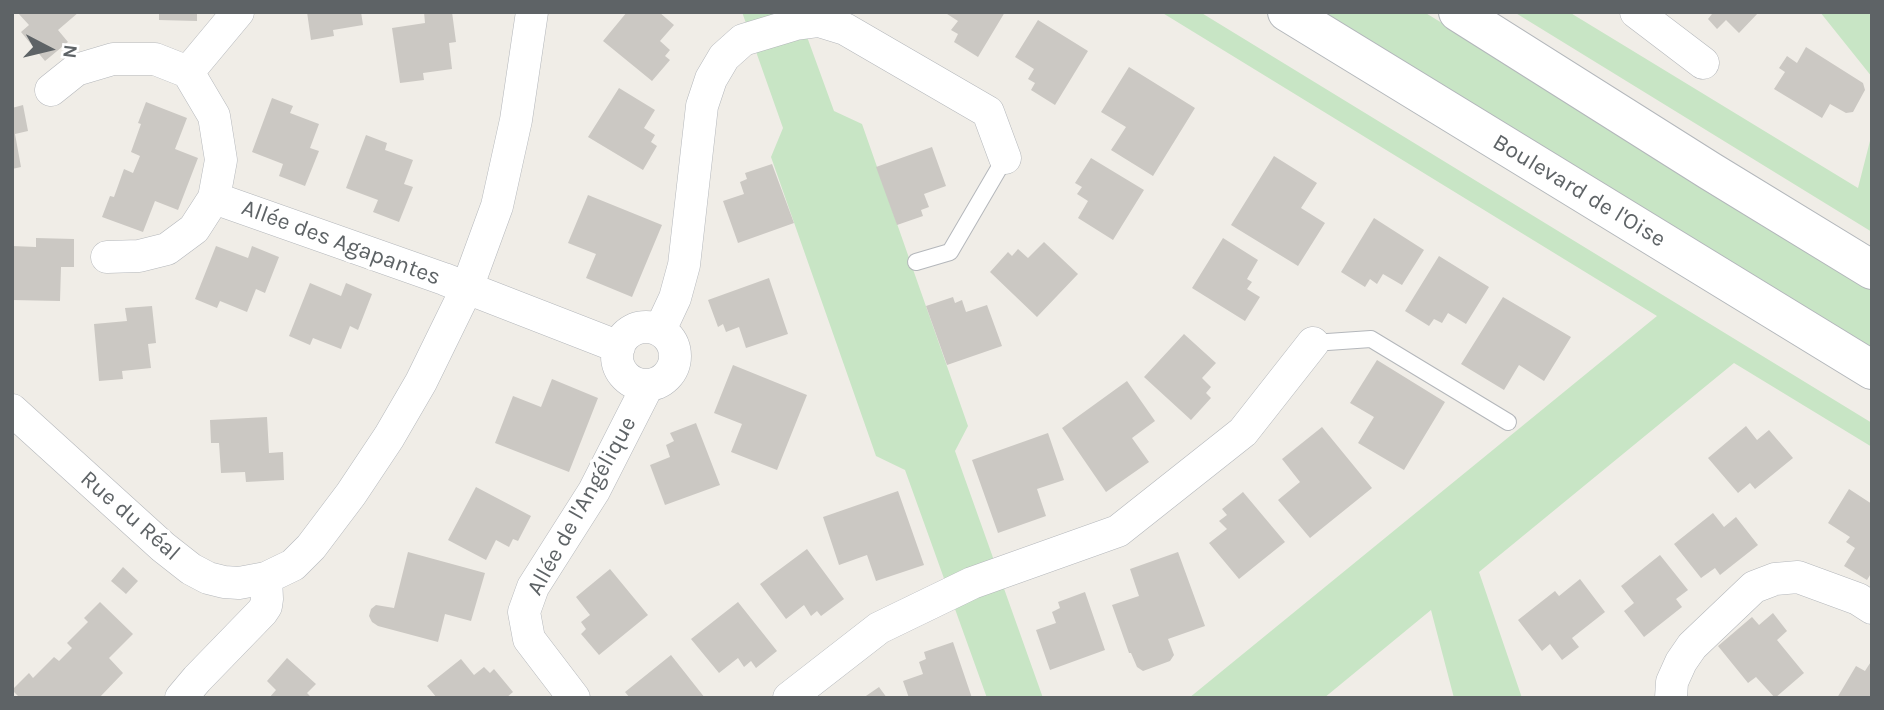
<!DOCTYPE html>
<meta charset="utf-8">
<style>
body{margin:0}
#map{position:relative;width:1884px;height:710px;overflow:hidden;background:#f0ede7;font-family:Karla,sans-serif}
canvas{display:block}
.frame{position:absolute;inset:0;border:14px solid #5e6366;pointer-events:none}
.north{position:absolute;left:14px;top:14px;width:70px;height:70px;-webkit-text-stroke:5px #fff;paint-order:stroke;rotate:97deg;font-size:19px;font-weight:700;line-height:28px;text-align:center;color:#5e6366}
.north::after{content:'';display:block;margin:auto;width:24px;height:32px;background:#5e6366;clip-path:polygon(50% 0,100% 100%,50% 72%,0 100%)}
</style>
<div id="map">
<canvas width="1884" height="710"></canvas>
<div class="frame"></div>
<div class="north">N</div>
</div>
<script>
const g = document.querySelector('canvas').getContext('2d');
g.lineJoin = 'round';
function fillPath(path, color) {
  g.fillStyle = color;
  g.fill(path, 'evenodd');
}
function poly(rows) {
  const path = new Path2D();
  for (const r of rows) {
    if (r.length === 3) {
      path.moveTo(r[0] + r[2], r[1]);
      path.arc(r[0], r[1], r[2], 0, 2 * Math.PI);
      continue;
    }
    path.moveTo(r[0], r[1]);
    for (let i = 2; i < r.length; i += 2) path.lineTo(r[i], r[i + 1]);
  }
  return path;
}
function trace(path, color, width, dash) {
  g.strokeStyle = color;
  g.lineWidth = width;
  g.lineCap = dash ? 'butt' : 'round';
  g.setLineDash(dash || []);
  g.stroke(path);
}
function drawText(font, color, halo, rows, align = 'center') {
  g.font = font + ' Karla,sans-serif';
  g.lineWidth = 7;
  g.setLineDash([]);
  g.textBaseline = 'middle';
  g.strokeStyle = halo;
  g.fillStyle = color;
  for (const [text, x, y, turn = 0] of rows) {
    g.save();
    g.translate(x, y);
    g.rotate((+turn || 0) * Math.PI / 180);
    g.textAlign = isNaN(turn) ? turn : align;
    if (halo) g.strokeText(text, 0, 0);
    g.fillText(text, 0, 0);
    g.restore();
  }
}
fillPath(poly([
 [742,12,798,12,834,111,862,124,968,426,955,451,1043,698,987,698,905,470,876,456,771,157,783,128],
 [1161,12,1200,12,1872,423,1872,447,1734,363,1479,572,1522,698,1454,698,1431,610,1324,698,1189,698,1657,316],
 [1313,12,1424,12,1872,286,1872,354],
 [1514,12,1569,12,1858,188,1872,133,1872,232],
 [1820,12,1872,12,1872,77]
]), '#c8e5c5');
fillPath(poly([
 [17,12,79,12,58,30,68,42,45,61,21,32,29,25],
 [159,12,197,12,197,21,159,20],
 [307,12,361,12,363,25,333,30,334,36,311,40],
 [424,12,452,12,456,42,449,43,452,69,423,73,424,80,400,83,392,28,425,23],
 [627,12,659,12,674,25,660,41,670,50,665,56,670,60,652,81,603,41],
 [944,12,1005,12,978,57,954,42,958,34,951,30,958,21],
 [1710,12,1759,12,1739,33,1726,20,1717,29,1708,19,1712,14],
 [1038,20,1088,51,1055,105,1031,90,1035,83,1028,79,1034,69,1015,57],
 [1806,47,1863,83,1865,90,1853,112,1846,113,1830,104,1822,118,1774,89,1785,72,1779,68,1787,56,1797,63],
 [1129,67,1195,108,1153,176,1111,150,1126,127,1101,112],
 [619,88,655,110,644,128,655,135,651,142,657,146,643,170,588,137],
 [272,98,293,106,290,113,319,124,310,148,319,151,305,186,279,176,283,164,252,152],
 [146,102,187,118,175,149,198,158,178,210,155,201,143,232,102,217,110,196,114,197,124,169,133,173,140,156,131,152,141,124,138,123],
 [23,105,28,131,15,134,21,167,12,169,12,108],
 [366,135,387,143,385,150,413,160,404,184,413,187,399,222,373,212,378,200,346,188],
 [932,147,946,186,924,194,929,207,921,210,923,216,897,225,876,167],
 [1274,156,1317,183,1301,208,1325,223,1298,266,1231,225],
 [1091,158,1144,190,1113,240,1078,218,1088,201,1077,194,1082,187,1075,183],
 [772,164,794,223,738,243,723,201,744,194,740,182,747,179,745,173],
 [588,195,662,225,632,297,586,278,596,254,568,243],
 [1374,218,1424,250,1402,285,1383,274,1377,284,1370,279,1365,287,1341,272],
 [36,238,74,239,74,267,61,267,60,301,12,300,12,246,36,247],
 [1223,238,1258,260,1247,279,1252,282,1247,289,1260,297,1245,321,1192,288],
 [1044,242,1078,274,1037,317,990,272,1008,252,1012,256,1018,249,1028,258],
 [216,246,248,258,252,246,279,257,265,293,256,289,247,312,220,301,217,308,195,299],
 [1439,256,1489,287,1466,324,1448,313,1442,323,1434,319,1429,326,1405,311],
 [769,278,788,334,746,348,739,327,726,332,723,324,718,327,708,300],
 [310,283,341,296,346,283,372,294,358,330,350,326,341,349,313,338,310,345,289,336],
 [953,297,955,303,962,300,966,312,987,305,1002,346,947,365,926,306],
 [1503,297,1571,337,1544,381,1519,365,1504,390,1461,364],
 [152,306,156,343,148,344,151,368,122,371,123,379,99,381,94,324,127,321,125,308],
 [1184,334,1216,363,1202,378,1211,387,1206,393,1211,398,1191,420,1144,377],
 [1377,360,1445,402,1404,470,1358,443,1374,417,1350,403],
 [733,365,807,395,777,470,731,452,742,424,714,413],
 [552,379,598,398,569,472,495,443,513,396,541,407],
 [1127,381,1155,421,1132,438,1149,462,1106,492,1062,428],
 [267,417,269,453,283,452,284,480,246,482,245,472,221,473,219,443,211,443,210,420],
 [696,423,720,485,665,505,650,465,670,457,666,445,674,441,670,433],
 [1746,426,1757,440,1769,430,1793,458,1755,489,1750,483,1738,493,1708,458],
 [1322,427,1372,488,1310,538,1278,500,1300,482,1282,459],
 [1048,433,1064,480,1037,489,1046,516,998,533,972,460],
 [476,487,531,516,518,541,513,539,509,547,496,540,486,560,448,540],
 [1849,489,1872,504,1872,572,1867,580,1844,566,1855,548,1846,542,1850,537,1828,523],
 [898,491,924,565,876,581,867,555,839,565,823,517],
 [1243,492,1285,542,1239,579,1209,543,1227,529,1219,521,1227,515,1222,509],
 [1713,513,1724,527,1736,517,1758,545,1720,575,1715,568,1701,578,1674,544],
 [807,549,844,599,821,616,817,611,811,616,804,605,786,619,760,584],
 [408,552,485,573,471,621,445,614,438,642,378,626,372,622,369,616,371,609,376,605,394,608],
 [1178,552,1205,626,1168,639,1174,655,1170,661,1143,671,1137,667,1131,653,1129,653,1112,605,1139,596,1130,569],
 [1660,555,1688,590,1676,599,1682,607,1644,637,1624,611,1634,603,1621,586],
 [123,567,138,581,126,594,111,581],
 [610,569,648,615,599,655,581,634,586,629,581,622,590,615,576,597],
 [1580,579,1605,612,1572,638,1579,647,1562,660,1550,644,1542,651,1518,620,1555,591,1559,596],
 [1085,592,1105,650,1050,670,1036,630,1056,623,1052,612,1060,608,1058,602],
 [100,602,133,634,109,658,123,673,99,698,20,698,12,690,29,673,33,678,54,657,59,661,72,648,67,643,88,622,84,618],
 [738,602,777,651,756,668,751,661,744,667,738,658,719,673,691,639],
 [1773,613,1787,631,1777,640,1804,673,1775,698,1756,677,1748,683,1718,646,1752,617,1759,625],
 [953,642,972,698,909,698,903,681,923,674,919,662,926,659,924,652],
 [671,655,705,698,630,698,625,692],
 [287,658,316,684,307,693,312,698,269,698,276,690,267,681],
 [461,659,474,675,484,667,490,673,494,669,513,692,506,698,437,698,427,686],
 [1872,660,1872,698,1837,698,1856,666,1865,671],
 [879,687,887,698,863,698]
]), '#cbc8c3');
const lane = poly([
 [916,262,950,252,1005,158],
 [1313,343,1371,339,1508,422]
]);
const street = poly([
 [1636,12,1703,63],
 [188,72,238,12],
 [51,90,76,70,113,59,155,59,188,72,214,116,221,160,214,198,444,279,619,347],
 [107,257,139,256,167,249,194,229,214,198],
 [646,356,29],
 [660,330,675,298,684,265,702,106,711,79,724,57,743,40,796,24,819,21,845,29,988,112,1005,158],
 [12,410,163,547,191,569,208,578,224,582,239,583,266,578],
 [181,698,197,679,262,612,266,606,267,599,266,578,293,565,311,547,351,494,389,437,421,382,467,288,497,206,516,120,532,12],
 [574,698,529,639,524,612,533,587,594,491,648,385],
 [789,698,879,628,972,583,1118,531,1243,432,1313,343],
 [1671,698,1672,682,1681,662,1692,646,1754,587,1775,579,1798,577,1858,599,1872,608]
]);
const secondary = poly([
 [1287,12,1872,370],
 [1458,12,1710,171,1872,270]
]);
trace(lane, '#b4b7bb', 18);
trace(street, '#b4b7bb', 33);
trace(secondary, '#b3b7bb', 40);
trace(lane, '#fff', 16);
trace(street, '#fff', 32);
trace(secondary, '#fff', 38);
drawText('23px', '#5e6366', '#fff', [
 ["Boulevard de l'Oise",1579,191,31],
 ["Allée des Agapantes",341,243,20],
 ["Allée de l'Angélique",582,506,-61],
 ["Rue du Réal",130,516,41]
]);
</script>
